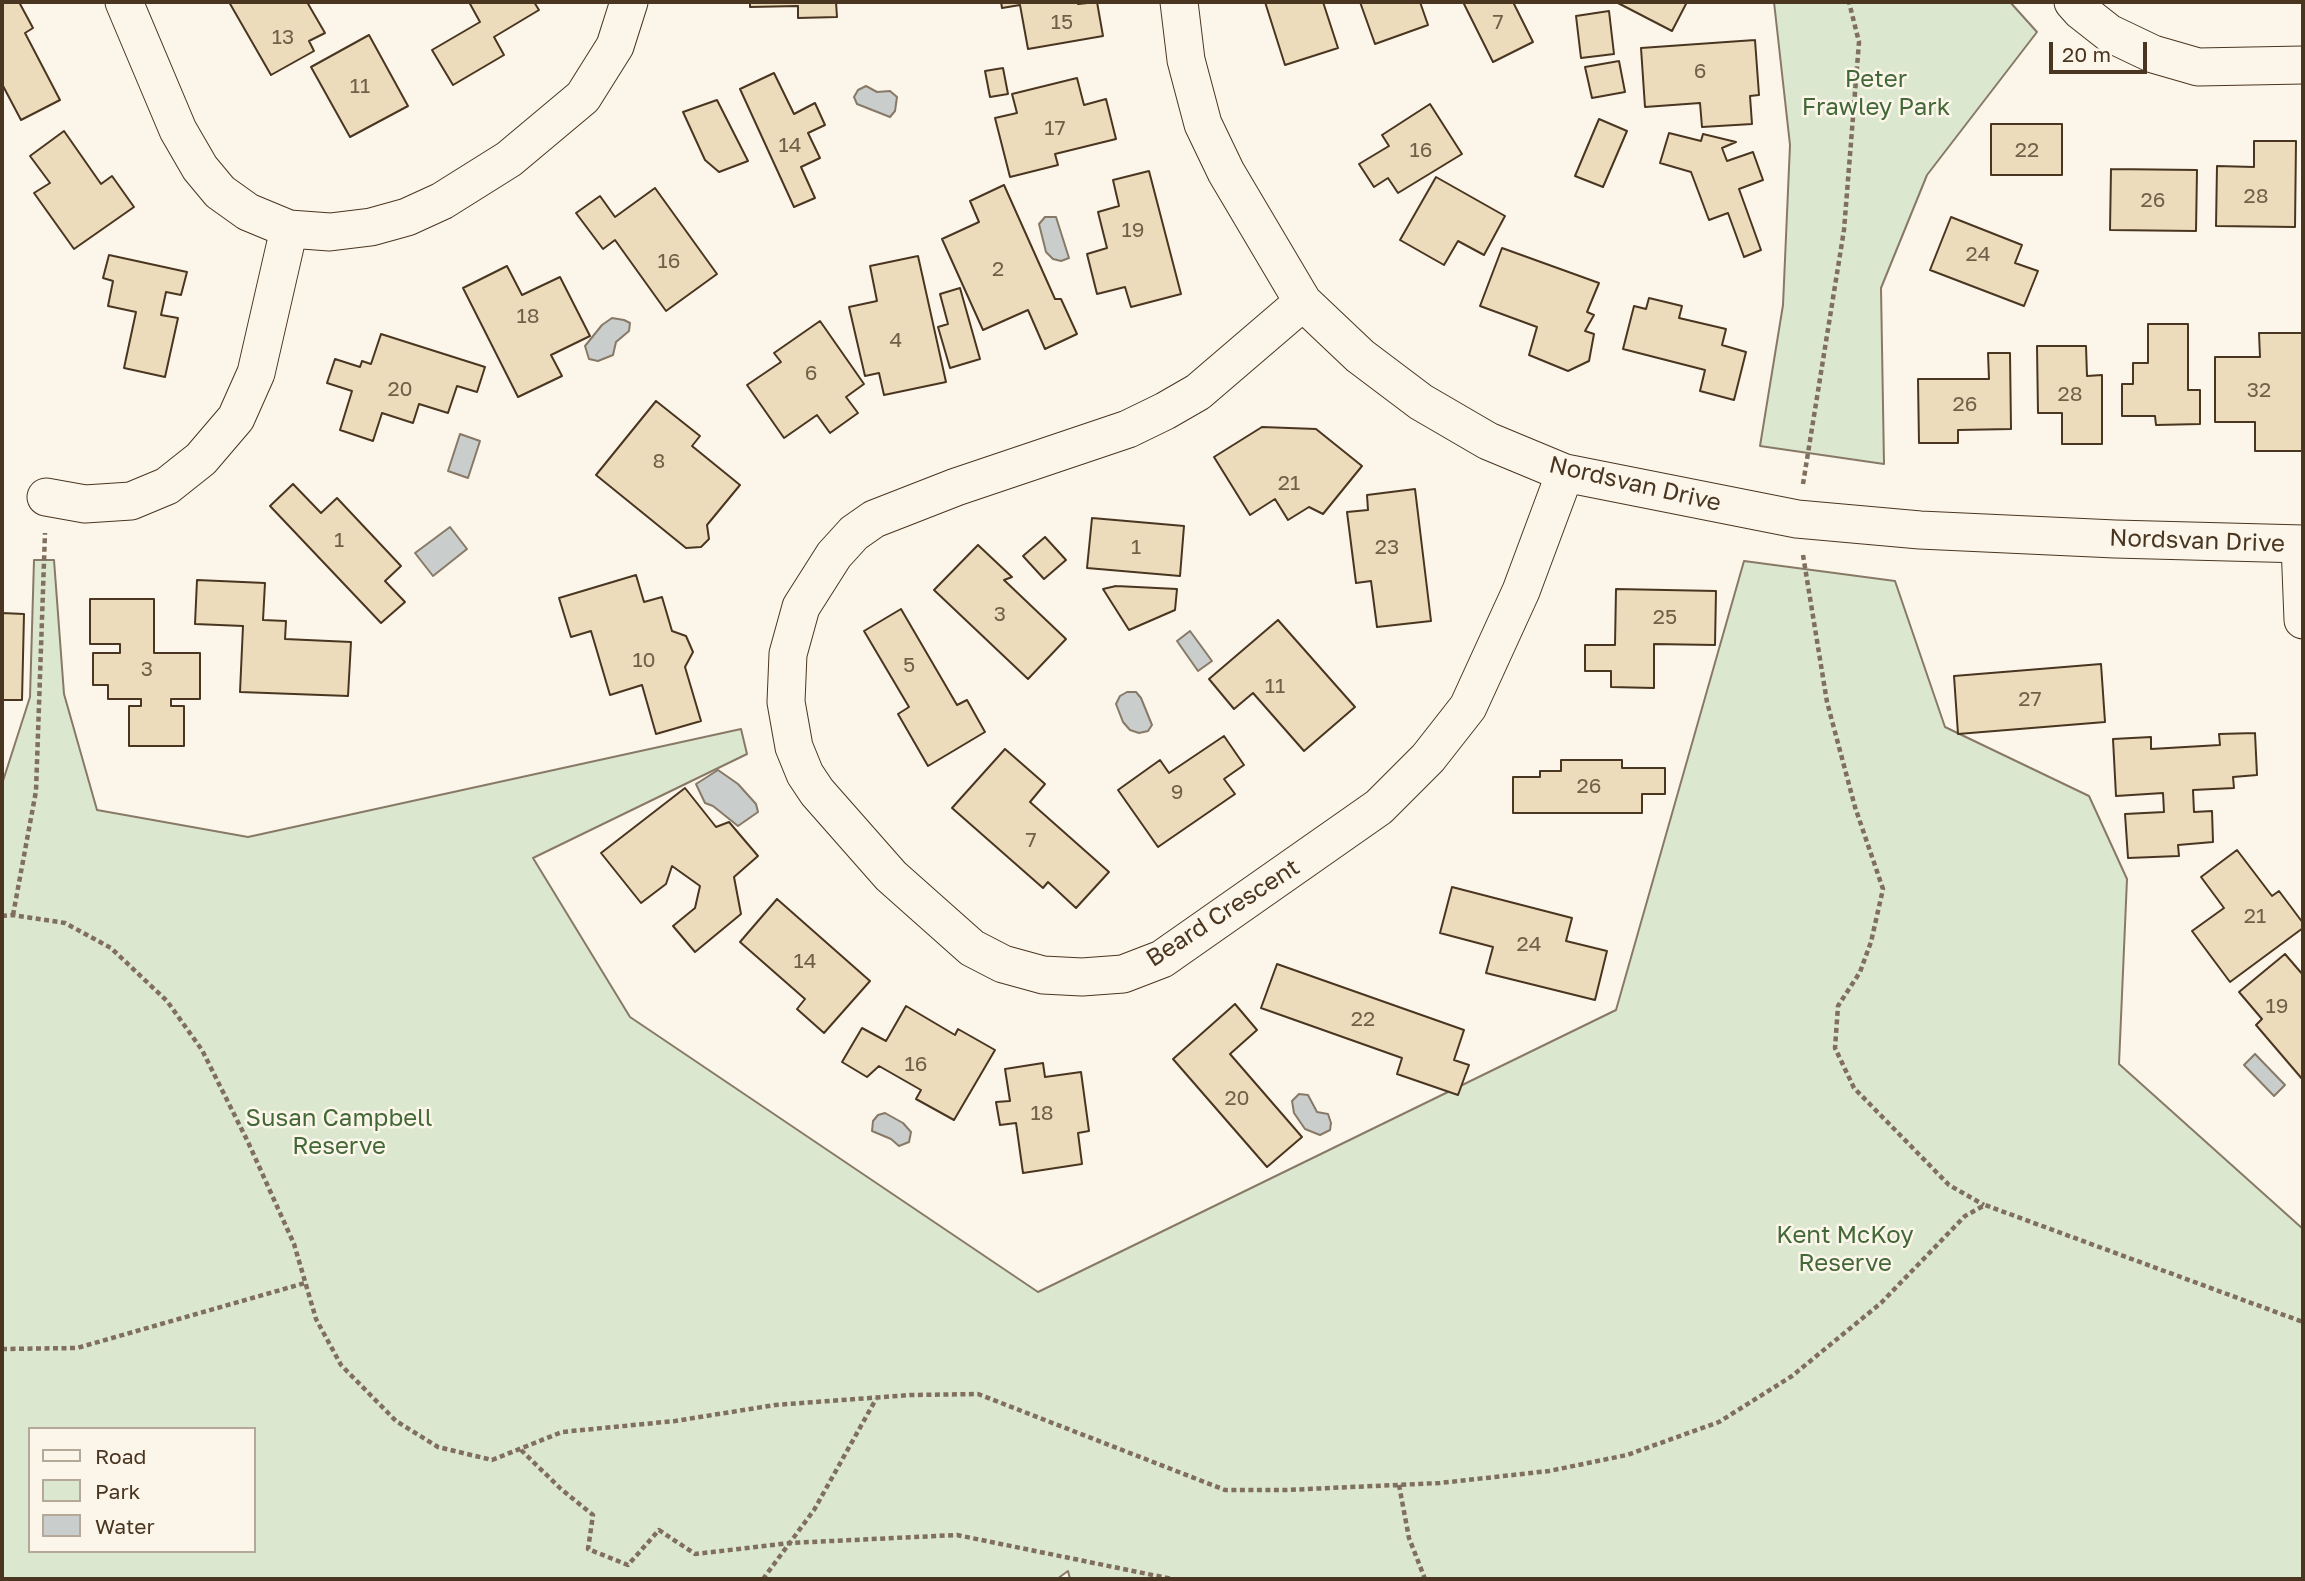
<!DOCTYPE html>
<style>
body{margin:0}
#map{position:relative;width:2305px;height:1581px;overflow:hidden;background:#fbf6e9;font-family:"Golos Text",sans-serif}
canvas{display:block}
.frame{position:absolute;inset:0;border:4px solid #4a3520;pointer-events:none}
.legend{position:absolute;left:28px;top:1427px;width:228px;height:126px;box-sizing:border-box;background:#fbf6e9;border:2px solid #b4a999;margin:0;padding:9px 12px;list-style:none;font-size:21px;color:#4a3520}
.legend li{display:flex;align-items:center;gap:14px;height:35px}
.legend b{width:35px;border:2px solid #b4a999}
.scale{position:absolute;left:2049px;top:42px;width:98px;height:32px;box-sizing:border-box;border:4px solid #4a3520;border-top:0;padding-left:9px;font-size:21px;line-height:24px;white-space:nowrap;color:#4a3520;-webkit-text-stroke:5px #fbf6e9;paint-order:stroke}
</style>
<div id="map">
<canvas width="2305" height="1581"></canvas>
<div class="frame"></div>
<ul class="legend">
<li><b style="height:9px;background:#fbf6e9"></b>Road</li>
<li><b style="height:19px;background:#dce7d0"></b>Park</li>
<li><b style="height:19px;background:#c9cecd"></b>Water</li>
</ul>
<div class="scale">20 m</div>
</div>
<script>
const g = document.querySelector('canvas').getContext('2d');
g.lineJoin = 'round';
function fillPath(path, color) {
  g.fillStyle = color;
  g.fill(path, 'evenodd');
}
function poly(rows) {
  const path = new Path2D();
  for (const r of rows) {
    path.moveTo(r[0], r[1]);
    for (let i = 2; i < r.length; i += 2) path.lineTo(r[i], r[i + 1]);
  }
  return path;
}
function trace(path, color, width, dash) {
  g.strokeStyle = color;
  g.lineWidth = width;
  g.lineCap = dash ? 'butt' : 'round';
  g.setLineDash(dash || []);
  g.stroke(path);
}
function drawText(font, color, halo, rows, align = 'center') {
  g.font = font + ' "Golos Text",sans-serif';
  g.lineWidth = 5;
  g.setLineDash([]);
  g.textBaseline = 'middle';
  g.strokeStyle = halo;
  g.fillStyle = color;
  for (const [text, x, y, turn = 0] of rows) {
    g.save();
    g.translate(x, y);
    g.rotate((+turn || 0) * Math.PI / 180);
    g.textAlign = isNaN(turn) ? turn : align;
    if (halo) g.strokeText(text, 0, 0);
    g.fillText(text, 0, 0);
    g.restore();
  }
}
const green = poly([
 [1774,2,2010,2,2037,32,1927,175,1881,288,1884,464,1760,446,1783,305,1790,145,1774,2],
 [34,560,54,560,64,694,97,810,248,837,741,729,747,754,533,858,630,1017,1038,1292,1616,1010,1744,561,1895,581,1945,727,2089,796,2127,879,2119,1064,2303,1229,2303,1579,1070,1579,1068,1571,1057,1579,2,1579,2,784,30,697,34,560],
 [30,1429,254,1429,254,1551,30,1551,30,1429]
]);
fillPath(green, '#dce7d0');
trace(green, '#887966', 2);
const water = poly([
 [866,86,877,92,890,91,897,97,895,111,890,117,857,104,854,97,858,90,866,86],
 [1045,217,1056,217,1069,258,1061,261,1053,259,1046,252,1039,224,1045,217],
 [612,318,624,320,630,323,629,331,616,342,613,355,598,361,589,359,585,346,602,325,612,318],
 [460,434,480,441,468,478,448,471,460,434],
 [450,527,467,549,433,576,415,553,450,527],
 [1190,631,1212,661,1198,671,1177,641,1190,631],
 [1127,692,1136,692,1141,698,1152,725,1148,731,1139,733,1130,730,1123,722,1116,704,1120,696,1127,692],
 [718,770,738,784,756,804,758,812,738,826,713,806,705,803,696,784,718,770],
 [2255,1054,2285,1085,2274,1096,2244,1065,2255,1054],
 [1299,1094,1308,1095,1317,1112,1328,1114,1331,1123,1330,1130,1320,1135,1305,1129,1294,1113,1292,1101,1299,1094],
 [885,1113,903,1123,911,1132,909,1142,899,1146,891,1139,872,1131,873,1121,878,1115,885,1113]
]);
fillPath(water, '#c9cecd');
trace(water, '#887966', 2);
const building = poly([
 [2,2,19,2,33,28,25,33,60,100,21,120,2,84,2,2],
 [229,2,307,2,325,33,309,41,314,51,271,75,229,2],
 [469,2,534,2,539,10,494,37,504,55,453,85,432,50,480,22,469,2],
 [750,2,836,2,837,17,798,18,798,6,750,7,750,2],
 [1001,2,1078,2,1078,4,1097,2,1103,36,1028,49,1020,5,1002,8,1001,2],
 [1265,2,1323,2,1338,48,1285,65,1265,2],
 [1360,2,1420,2,1428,25,1375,44,1360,2],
 [1463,2,1513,2,1533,42,1493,62,1463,2],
 [1616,2,1687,2,1672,31,1616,2],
 [1609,11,1614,54,1581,58,1576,16,1609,11],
 [369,35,408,106,350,137,311,67,369,35],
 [1755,40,1759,95,1750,96,1752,124,1702,127,1700,103,1645,107,1641,48,1755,40],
 [1619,61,1625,92,1592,98,1585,67,1619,61],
 [1003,68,1008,94,990,97,985,71,1003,68],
 [774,73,794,114,815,103,825,125,808,133,820,158,801,167,815,198,794,207,740,89,774,73],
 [1077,78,1084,105,1106,99,1116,139,1055,154,1058,165,1010,177,995,118,1017,113,1012,94,1077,78],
 [717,100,748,161,719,172,705,160,683,112,717,100],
 [1430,104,1462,154,1398,193,1388,178,1374,187,1359,164,1389,146,1382,135,1430,104],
 [1599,119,1627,131,1603,187,1575,176,1599,119],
 [1991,124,2062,124,2062,175,1991,175,1991,124],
 [64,131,101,184,112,176,134,207,74,249,34,193,50,183,30,156,64,131],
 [1669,133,1701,141,1703,134,1736,142,1722,148,1727,161,1753,152,1763,180,1739,189,1761,250,1744,257,1728,213,1709,220,1691,172,1660,163,1669,133],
 [2254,141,2296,141,2295,227,2216,226,2217,166,2254,167,2254,141],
 [2111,169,2197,170,2196,231,2110,230,2111,169],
 [1149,171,1181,294,1131,307,1125,287,1097,294,1087,254,1107,248,1098,212,1119,206,1113,180,1149,171],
 [1436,177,1505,216,1484,255,1458,241,1444,265,1400,240,1436,177],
 [1004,185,1055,299,1061,299,1077,334,1045,349,1028,310,983,330,942,239,979,222,970,201,1004,185],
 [655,188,717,274,666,311,615,240,603,249,576,213,600,196,615,217,655,188],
 [1951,217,2022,245,2015,263,2038,271,2024,306,1930,270,1951,217],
 [1502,248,1599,283,1587,312,1594,315,1585,331,1594,334,1589,361,1568,371,1529,355,1537,327,1480,306,1502,248],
 [109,255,187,272,181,295,166,292,161,315,178,318,165,377,124,368,136,312,108,306,113,281,103,278,109,255],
 [918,256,946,382,884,395,879,373,865,376,849,307,877,301,870,266,918,256],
 [507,266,522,295,560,277,590,336,551,355,562,376,518,397,463,288,507,266],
 [960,288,980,359,950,368,938,327,948,324,940,294,960,288],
 [1649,298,1682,306,1679,318,1726,329,1722,345,1746,352,1734,400,1700,391,1705,370,1623,349,1634,306,1646,309,1649,298],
 [820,321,864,384,846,397,858,413,830,433,817,415,784,438,747,385,781,362,774,353,820,321],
 [2148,324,2188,324,2188,390,2200,390,2200,424,2156,425,2155,416,2122,416,2122,384,2133,384,2133,363,2148,363,2148,324],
 [2259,333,2303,333,2303,451,2255,451,2255,422,2215,422,2215,357,2260,357,2259,333],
 [381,334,485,367,477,392,457,386,448,413,419,404,413,423,382,413,373,441,340,430,352,391,327,383,335,359,360,367,362,361,371,364,381,334],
 [2037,346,2086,346,2087,376,2102,375,2102,444,2062,444,2062,413,2038,413,2037,346],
 [1988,353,2010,353,2011,429,1958,430,1958,443,1919,443,1918,379,1989,379,1988,353],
 [656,401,700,436,692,446,740,485,707,525,709,539,701,547,686,548,596,475,656,401],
 [1262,427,1316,429,1362,466,1323,514,1309,507,1288,520,1275,499,1250,515,1214,457,1262,427],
 [293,484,321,513,337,498,401,566,385,581,405,602,381,623,270,506,293,484],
 [1415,489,1431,621,1377,627,1371,581,1356,583,1347,512,1368,510,1367,495,1415,489],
 [1092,518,1184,526,1180,576,1087,568,1092,518],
 [1045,537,1066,560,1044,579,1023,556,1045,537],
 [978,545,1012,577,1004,580,1066,639,1028,679,934,590,978,545],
 [636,575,644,602,662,597,672,631,686,636,693,652,685,667,701,721,656,734,642,685,610,695,591,631,571,637,559,598,636,575],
 [197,580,265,583,263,620,286,621,285,639,351,642,348,696,240,692,243,626,195,624,197,580],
 [1116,586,1177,589,1175,610,1129,630,1103,589,1116,586],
 [1616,589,1716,591,1715,645,1654,644,1654,688,1611,687,1611,671,1585,671,1585,645,1615,645,1616,589],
 [90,599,154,599,154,653,200,653,200,699,171,699,171,706,184,706,184,746,129,746,129,706,141,706,141,699,108,699,108,685,93,685,93,653,120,653,120,644,90,644,90,599],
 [901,609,957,705,967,700,985,732,928,766,898,714,909,707,864,631,901,609],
 [2,613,24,614,22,700,2,700,2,613],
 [1278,620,1355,707,1304,751,1253,693,1234,709,1209,679,1278,620],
 [2101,664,2105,722,1958,734,1954,676,2101,664],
 [2255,733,2257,775,2233,777,2234,788,2193,790,2194,812,2212,811,2213,842,2178,845,2179,856,2128,858,2125,814,2164,812,2163,793,2116,796,2113,739,2151,737,2151,749,2220,745,2219,734,2255,733],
 [1224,736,1244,765,1224,779,1235,794,1158,847,1118,790,1160,760,1169,773,1224,736],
 [1005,749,1045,784,1030,802,1109,872,1076,908,1048,882,1043,888,952,808,1005,749],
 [1561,760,1622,760,1622,768,1665,768,1665,794,1642,794,1642,813,1513,813,1513,777,1540,777,1540,771,1561,771,1561,760],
 [685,788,716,827,729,822,758,856,734,877,741,914,695,952,673,926,695,908,700,886,672,866,666,884,641,903,601,853,685,788],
 [2237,850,2272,896,2279,891,2303,923,2303,928,2230,982,2192,931,2224,908,2201,877,2237,850],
 [1452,887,1572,918,1566,941,1607,951,1595,1000,1486,973,1493,947,1440,933,1452,887],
 [777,899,870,981,824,1033,797,1009,805,999,740,942,777,899],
 [2285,954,2303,975,2303,1080,2256,1025,2262,1019,2239,992,2285,954],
 [1277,964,1464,1030,1454,1060,1469,1065,1458,1095,1397,1074,1402,1058,1261,1008,1277,964],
 [1235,1004,1257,1030,1230,1054,1302,1137,1267,1167,1173,1059,1235,1004],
 [906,1006,955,1035,958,1029,995,1050,954,1120,916,1099,921,1090,879,1066,867,1077,842,1062,862,1028,886,1041,906,1006],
 [1043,1063,1045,1077,1081,1072,1089,1131,1078,1133,1082,1164,1023,1173,1016,1123,1000,1125,996,1102,1010,1101,1005,1069,1043,1063]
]);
fillPath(building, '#ecdcbc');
trace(building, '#4a3520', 2);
const minor = poly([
 [124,2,178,130,200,168,220,192,248,212,289,229,330,232,371,227,407,217,442,201,509,159,583,97,615,46,629,2],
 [1179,2,1186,60,1203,124,1226,172,1303,302,1360,356,1421,402,1488,441,1565,473,1797,519,1920,530,2115,539,2303,544],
 [2073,2,2081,11,2109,33,2153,54,2198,67,2303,65],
 [1303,302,1198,392,1165,411,1128,429,956,487,874,519,854,533,834,555,801,607,788,654,786,702,794,747,805,774,817,792,891,876,972,948,1003,964,1043,975,1082,977,1123,974,1162,959,1379,807,1428,758,1468,707,1521,591,1565,473],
 [46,497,85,504,131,501,167,486,201,459,236,418,256,373,289,229],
 [2300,544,2303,620]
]);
trace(minor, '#4a3520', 39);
trace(poly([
 [1803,484,1844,230,1859,42,1849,2],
 [1803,555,1827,702,1855,807,1883,889,1871,942,1860,972,1838,1006,1835,1048,1854,1088,1949,1185,1984,1205],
 [13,915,36,791,45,533],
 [2,916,13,915,65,923,111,948,167,1001,202,1050,248,1142,294,1244,316,1319,341,1365,396,1421,438,1447,492,1460,562,1432,675,1421,775,1405,910,1395,978,1394,1225,1490,1286,1490,1440,1483,1549,1471,1627,1455,1719,1422,1792,1376,1881,1303,1965,1216,1985,1205,2303,1322],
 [2,1349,77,1348,305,1283],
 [521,1450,561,1489,593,1515,588,1549,628,1565,659,1530,695,1554,790,1543,957,1535,1172,1579],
 [1399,1485,1409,1538,1425,1579],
 [763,1579,814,1510,876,1399]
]), '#7f6f5c', 4.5, [5, 3.5]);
trace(minor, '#fbf6e9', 37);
drawText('21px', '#725f47', null, [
 ["15",1062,22],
 ["7",1498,22],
 ["13",283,37],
 ["6",1700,71],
 ["11",360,86],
 ["17",1055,128],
 ["14",790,145],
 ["16",1421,150],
 ["22",2027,150],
 ["28",2256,196],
 ["26",2153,200],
 ["19",1133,230],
 ["24",1978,254],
 ["16",669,261],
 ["2",998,269],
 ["18",528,316],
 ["4",896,340],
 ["6",811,373],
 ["20",400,389],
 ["32",2259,390],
 ["28",2070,394],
 ["26",1965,404],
 ["8",659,461],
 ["21",1289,483],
 ["1",339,540],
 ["1",1136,547],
 ["23",1387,547],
 ["3",1000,614],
 ["25",1665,617],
 ["10",644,660],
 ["5",909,665],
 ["3",147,669],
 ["11",1275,686],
 ["27",2030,699],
 ["26",1589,786],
 ["9",1177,792],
 ["7",1031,840],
 ["21",2255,916],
 ["24",1529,944],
 ["14",805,961],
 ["19",2277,1006],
 ["22",1363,1019],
 ["16",916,1064],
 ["20",1237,1098],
 ["18",1042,1113]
]);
drawText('24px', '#436837', '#fbf6e9', [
 ["Peter",1876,79],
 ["Frawley Park",1876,107],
 ["Susan Campbell",339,1118],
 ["Reserve",339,1146],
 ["Kent McKoy",1845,1235],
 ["Reserve",1845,1263]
]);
drawText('24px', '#4a3520', '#fbf6e9', [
 ["Nordsvan Drive",1635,484,13],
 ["Nordsvan Drive",2197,541,2],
 ["Beard Crescent",1223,913,-33]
]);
</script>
